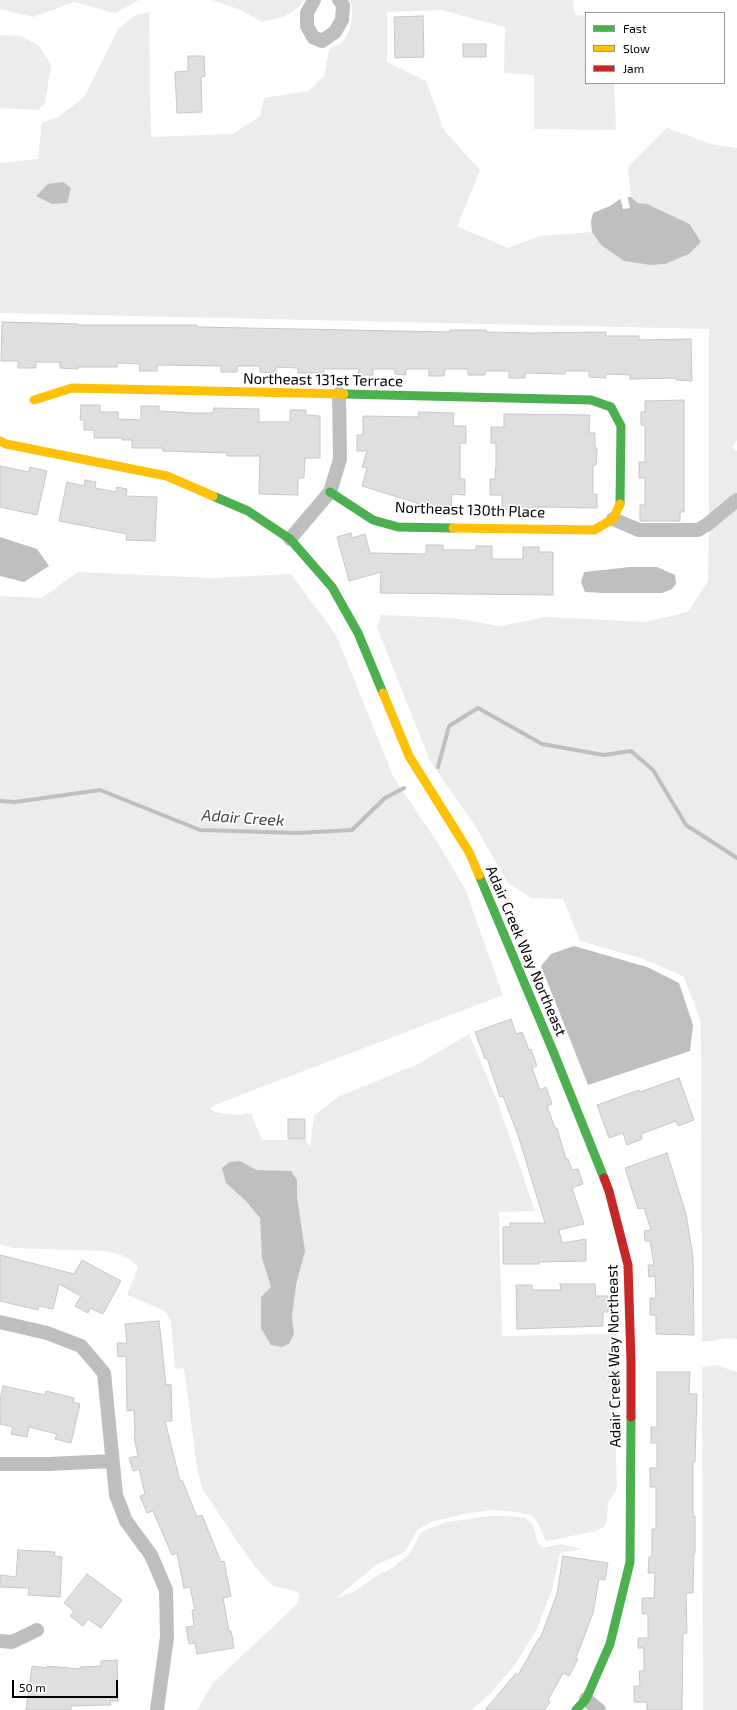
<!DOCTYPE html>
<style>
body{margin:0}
#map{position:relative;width:737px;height:1710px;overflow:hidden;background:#fff;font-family:"Exo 2",sans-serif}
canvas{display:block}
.legend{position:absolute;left:585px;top:12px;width:140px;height:72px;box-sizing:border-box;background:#fff;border:1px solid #999;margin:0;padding:5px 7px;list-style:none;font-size:12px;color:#000}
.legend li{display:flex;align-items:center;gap:8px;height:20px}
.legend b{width:20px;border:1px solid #999}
.scale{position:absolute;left:12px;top:1680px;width:106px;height:18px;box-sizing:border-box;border:2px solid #000;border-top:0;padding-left:5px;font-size:12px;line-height:14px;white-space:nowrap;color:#000;-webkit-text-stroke:3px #fff;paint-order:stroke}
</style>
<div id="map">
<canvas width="737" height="1710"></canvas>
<ul class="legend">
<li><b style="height:5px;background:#4caf50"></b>Fast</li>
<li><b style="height:5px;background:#ffc107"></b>Slow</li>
<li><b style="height:5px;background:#c62828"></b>Jam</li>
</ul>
<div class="scale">50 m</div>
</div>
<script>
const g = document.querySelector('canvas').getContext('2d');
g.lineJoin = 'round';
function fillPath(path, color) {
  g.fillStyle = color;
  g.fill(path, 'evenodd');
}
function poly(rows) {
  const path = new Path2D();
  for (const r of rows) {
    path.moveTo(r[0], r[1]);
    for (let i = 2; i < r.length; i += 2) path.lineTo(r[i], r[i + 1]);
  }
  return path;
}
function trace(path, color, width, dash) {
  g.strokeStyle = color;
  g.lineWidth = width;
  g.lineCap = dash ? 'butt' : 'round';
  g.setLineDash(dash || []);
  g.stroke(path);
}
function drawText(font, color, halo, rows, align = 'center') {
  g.font = font + ' "Exo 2",sans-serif';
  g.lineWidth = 3.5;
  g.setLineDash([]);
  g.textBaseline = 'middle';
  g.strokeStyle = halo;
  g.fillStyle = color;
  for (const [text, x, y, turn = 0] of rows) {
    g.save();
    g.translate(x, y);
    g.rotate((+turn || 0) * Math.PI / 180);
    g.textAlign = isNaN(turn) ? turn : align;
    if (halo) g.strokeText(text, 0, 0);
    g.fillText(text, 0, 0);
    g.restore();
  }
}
fillPath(poly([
 [0,0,139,0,115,13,74,2,33,17,0,9],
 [212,0,304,0,299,7,285,16,262,22,241,10],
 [351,0,573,0,575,15,586,16,586,83,614,83,616,130,534,129,534,75,504,73,505,27,441,10,387,12,387,62,426,81,444,130,480,170,457,226,508,248,540,236,592,232,601,245,651,265,665,264,689,254,701,242,691,224,647,204,638,203,631,197,628,167,667,128,710,144,737,148,737,440,732,447,737,451,737,495,709,516,709,329,0,313,0,163,38,159,42,123,58,117,84,97,118,29,134,16,149,12,151,137,233,134,260,116,264,98,309,91,325,75,329,49,342,43,349,31,352,17],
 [0,35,21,36,39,46,51,65,45,104,38,110,0,108],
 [737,508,737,1339,729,1338,702,1342,701,1022,684,977,644,959,580,941,563,899,531,898,507,882,476,827,430,761,377,627,381,615,454,618,499,626,547,617,645,622,688,612,708,581,709,531],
 [78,572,212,578,291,574,336,635,394,778,438,843,465,889,503,995,217,1104,210,1109,219,1113,240,1115,251,1113,262,1140,306,1140,310,1147,314,1116,338,1097,416,1065,469,1034,498,1103,535,1211,499,1212,502,1336,616,1334,615,1429,617,1489,608,1503,607,1522,604,1527,596,1531,546,1541,538,1523,531,1515,517,1512,492,1510,464,1514,431,1522,417,1530,406,1550,401,1554,376,1565,335,1599,355,1591,381,1573,389,1570,405,1558,412,1550,420,1534,426,1530,447,1522,491,1516,506,1516,525,1518,533,1525,538,1543,543,1548,561,1544,583,1549,560,1553,552,1590,537,1629,514,1666,489,1695,471,1710,197,1710,213,1683,296,1605,300,1597,298,1592,273,1586,256,1568,236,1540,202,1488,197,1468,184,1368,175,1369,171,1321,165,1311,127,1295,138,1267,129,1259,119,1254,106,1251,12,1248,0,1244,0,596,42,598],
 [716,1365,737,1372,737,1710,703,1710,702,1367]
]), '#ececec');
fillPath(poly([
 [63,182,71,188,67,203,52,204,36,196,48,184],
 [623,197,631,197,638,203,647,204,690,224,701,242,689,254,665,264,651,265,624,261,601,245,592,232,591,221,593,213,610,206],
 [0,537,37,549,49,566,24,582,0,576],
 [630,567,657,567,675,575,676,584,672,589,662,593,604,593,585,592,581,582,584,572],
 [574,946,647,967,679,983,693,1025,690,1051,588,1085,541,966,551,954],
 [240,1161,256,1170,291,1171,297,1180,297,1197,305,1251,296,1285,292,1317,294,1334,289,1344,282,1347,271,1345,261,1328,261,1297,271,1287,262,1258,260,1218,246,1201,226,1183,222,1168,230,1162]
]), '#bfbfbf');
fillPath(poly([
 [622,195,627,195,630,208,623,209,620,197]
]), '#fff');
trace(poly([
 [438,767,449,726,478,708,542,744,604,755,631,751,653,770,686,825,737,858],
 [0,801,15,802,100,790,200,830,297,833,352,830,385,798,404,788]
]), '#bfbfbf', 4);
const building = poly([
 [423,16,424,57,395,58,394,17,423,16],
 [463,44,486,44,486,57,463,57,463,44],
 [188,56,204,56,205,76,201,77,202,112,177,113,175,72,188,71,188,56],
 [2,322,78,324,78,325,197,325,197,327,450,332,450,330,486,330,486,332,531,333,606,332,606,336,639,336,639,340,691,339,692,381,676,380,676,378,630,379,630,375,606,374,606,378,589,377,589,371,565,371,565,374,525,373,525,378,509,378,509,371,485,371,485,375,468,375,468,369,445,369,444,376,429,376,429,369,406,369,406,375,395,374,395,369,373,369,373,375,358,375,359,369,324,369,324,373,298,373,298,368,276,367,276,373,260,372,260,366,237,366,237,372,221,372,221,366,157,365,157,371,139,371,140,364,117,363,117,367,78,367,78,369,60,368,60,362,36,362,36,368,18,368,18,361,1,361,2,322],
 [684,400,684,512,680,512,680,521,640,521,640,505,645,505,645,478,639,478,639,462,645,462,645,425,641,425,641,412,645,412,645,401,684,400],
 [81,405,100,405,100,412,118,412,118,419,141,420,141,406,159,406,159,411,192,413,213,413,214,408,259,409,259,422,290,422,290,410,306,410,306,415,320,416,320,458,305,458,304,478,298,478,298,495,259,494,260,456,227,456,227,453,163,451,163,448,132,448,132,440,122,440,122,438,94,438,94,430,84,430,84,420,80,420,81,405],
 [419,412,454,413,453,426,466,426,466,443,460,443,460,479,465,479,465,495,452,494,451,508,416,507,417,503,362,486,367,468,362,467,367,451,357,451,357,435,363,435,363,416,418,417,419,412],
 [504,414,590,415,589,433,595,433,595,448,597,448,596,465,593,465,593,494,597,494,597,508,538,507,538,509,502,509,502,495,490,495,490,479,495,479,496,465,496,443,491,443,491,427,504,427,504,414],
 [0,466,29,472,30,467,47,471,37,515,0,507,0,466],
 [85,480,96,482,95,488,116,492,117,487,127,489,126,496,157,497,155,541,126,540,127,534,59,521,67,482,84,486,85,480],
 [351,533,352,538,365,534,370,553,426,554,426,545,443,545,443,550,476,550,476,546,492,546,492,559,523,559,523,547,539,547,539,552,553,552,553,595,380,593,381,572,349,581,337,537,351,533],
 [511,1019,516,1034,522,1032,529,1050,531,1049,537,1066,532,1068,540,1090,546,1087,552,1104,547,1106,555,1128,557,1128,566,1159,568,1159,572,1170,578,1169,583,1184,572,1188,584,1224,559,1230,562,1243,586,1239,586,1261,539,1262,539,1264,503,1264,503,1227,510,1227,510,1223,545,1223,518,1135,503,1096,500,1097,487,1058,485,1059,475,1032,511,1019],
 [679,1078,694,1120,678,1126,676,1121,641,1134,642,1139,627,1145,623,1133,609,1138,597,1105,639,1090,640,1092,679,1078],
 [288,1119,305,1119,305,1139,288,1139,288,1119],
 [667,1153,686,1214,693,1257,694,1335,656,1334,656,1315,650,1315,650,1298,656,1298,655,1276,649,1277,648,1265,654,1265,650,1241,645,1241,644,1231,651,1230,644,1208,638,1209,625,1168,667,1153],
 [0,1255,74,1274,82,1260,121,1281,103,1314,90,1308,88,1313,75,1306,81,1296,59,1284,53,1309,39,1306,38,1310,0,1301,0,1255],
 [560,1284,595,1284,596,1296,608,1296,608,1312,603,1312,603,1326,517,1329,516,1285,532,1285,532,1290,561,1290,560,1284],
 [159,1321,166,1385,171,1384,172,1421,165,1421,180,1481,182,1480,197,1517,202,1515,221,1562,224,1561,231,1596,223,1598,229,1631,231,1631,234,1648,197,1654,195,1643,189,1644,186,1627,194,1626,192,1610,195,1610,190,1587,184,1588,177,1553,172,1555,153,1511,147,1513,140,1496,145,1494,139,1469,133,1471,129,1458,138,1456,134,1437,135,1437,134,1410,127,1411,126,1356,118,1357,117,1343,127,1343,125,1324,159,1321],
 [657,1372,690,1372,689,1394,697,1394,695,1462,693,1462,693,1516,695,1516,695,1553,694,1553,693,1593,686,1593,687,1633,683,1633,682,1710,647,1710,647,1702,634,1702,634,1686,640,1686,639,1671,644,1671,644,1648,638,1648,638,1638,648,1638,648,1614,642,1614,642,1598,654,1598,655,1573,648,1573,649,1557,652,1557,652,1529,656,1529,656,1487,650,1487,650,1468,657,1468,657,1443,651,1443,651,1427,657,1427,657,1372],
 [3,1386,45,1395,46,1391,74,1398,73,1402,80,1404,71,1443,55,1439,57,1434,29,1427,27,1437,11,1434,13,1427,0,1424,0,1400,3,1386],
 [18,1550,55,1552,54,1556,62,1557,60,1597,28,1595,29,1588,0,1587,0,1575,16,1577,18,1550],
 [563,1556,608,1563,605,1580,599,1579,593,1613,576,1658,578,1659,569,1676,563,1673,548,1700,550,1702,544,1710,485,1710,516,1673,518,1675,539,1638,540,1639,557,1594,563,1556],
 [87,1574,122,1600,101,1628,88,1619,83,1626,70,1616,74,1611,64,1603,87,1574],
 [117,1660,118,1701,110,1701,111,1705,71,1706,71,1710,26,1710,32,1666,47,1668,47,1666,80,1669,80,1667,101,1666,101,1661,117,1660]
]);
fillPath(building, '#dfdfdf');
trace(building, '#c7c7c7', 1);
trace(poly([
 [314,0,307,13,307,26,313,37,322,41,335,32,342,20,343,5,339,0],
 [613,519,639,530,698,530,708,524,737,500],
 [290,539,330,492,340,459,339,394],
 [0,1322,47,1333,81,1346,104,1373,116,1495,126,1521,151,1555,166,1590,167,1637,157,1710],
 [0,1464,49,1464,112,1461],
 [0,1641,12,1642,37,1630],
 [586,1699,599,1710]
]), '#bebebe', 14);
trace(poly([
 [344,394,591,400,611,407,621,426,620,504],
 [330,492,373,520,398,527,453,528],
 [213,496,248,511,290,539,332,587,358,633,383,693],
 [479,875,553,1051,604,1178],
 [576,1710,586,1699,610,1644,630,1562,631,1417]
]), '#4caf50', 9);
trace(poly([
 [34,400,72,388,344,394],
 [0,441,6,444,167,476,213,496],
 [453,528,594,530,613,519,620,504],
 [383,693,409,756,469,852,479,875]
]), '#ffc107', 9);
trace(poly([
 [604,1178,609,1191,628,1265,631,1362,631,1417]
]), '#c62828', 9);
drawText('15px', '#000', '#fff', [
 ["Northeast 131st Terrace",323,380,1],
 ["Northeast 130th Place",470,510,2],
 ["Adair Creek Way Northeast",526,951,67],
 ["Adair Creek Way Northeast",614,1356,-91]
]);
drawText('italic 16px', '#444', '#fff', [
 ["Adair Creek",243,818,4]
]);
</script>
